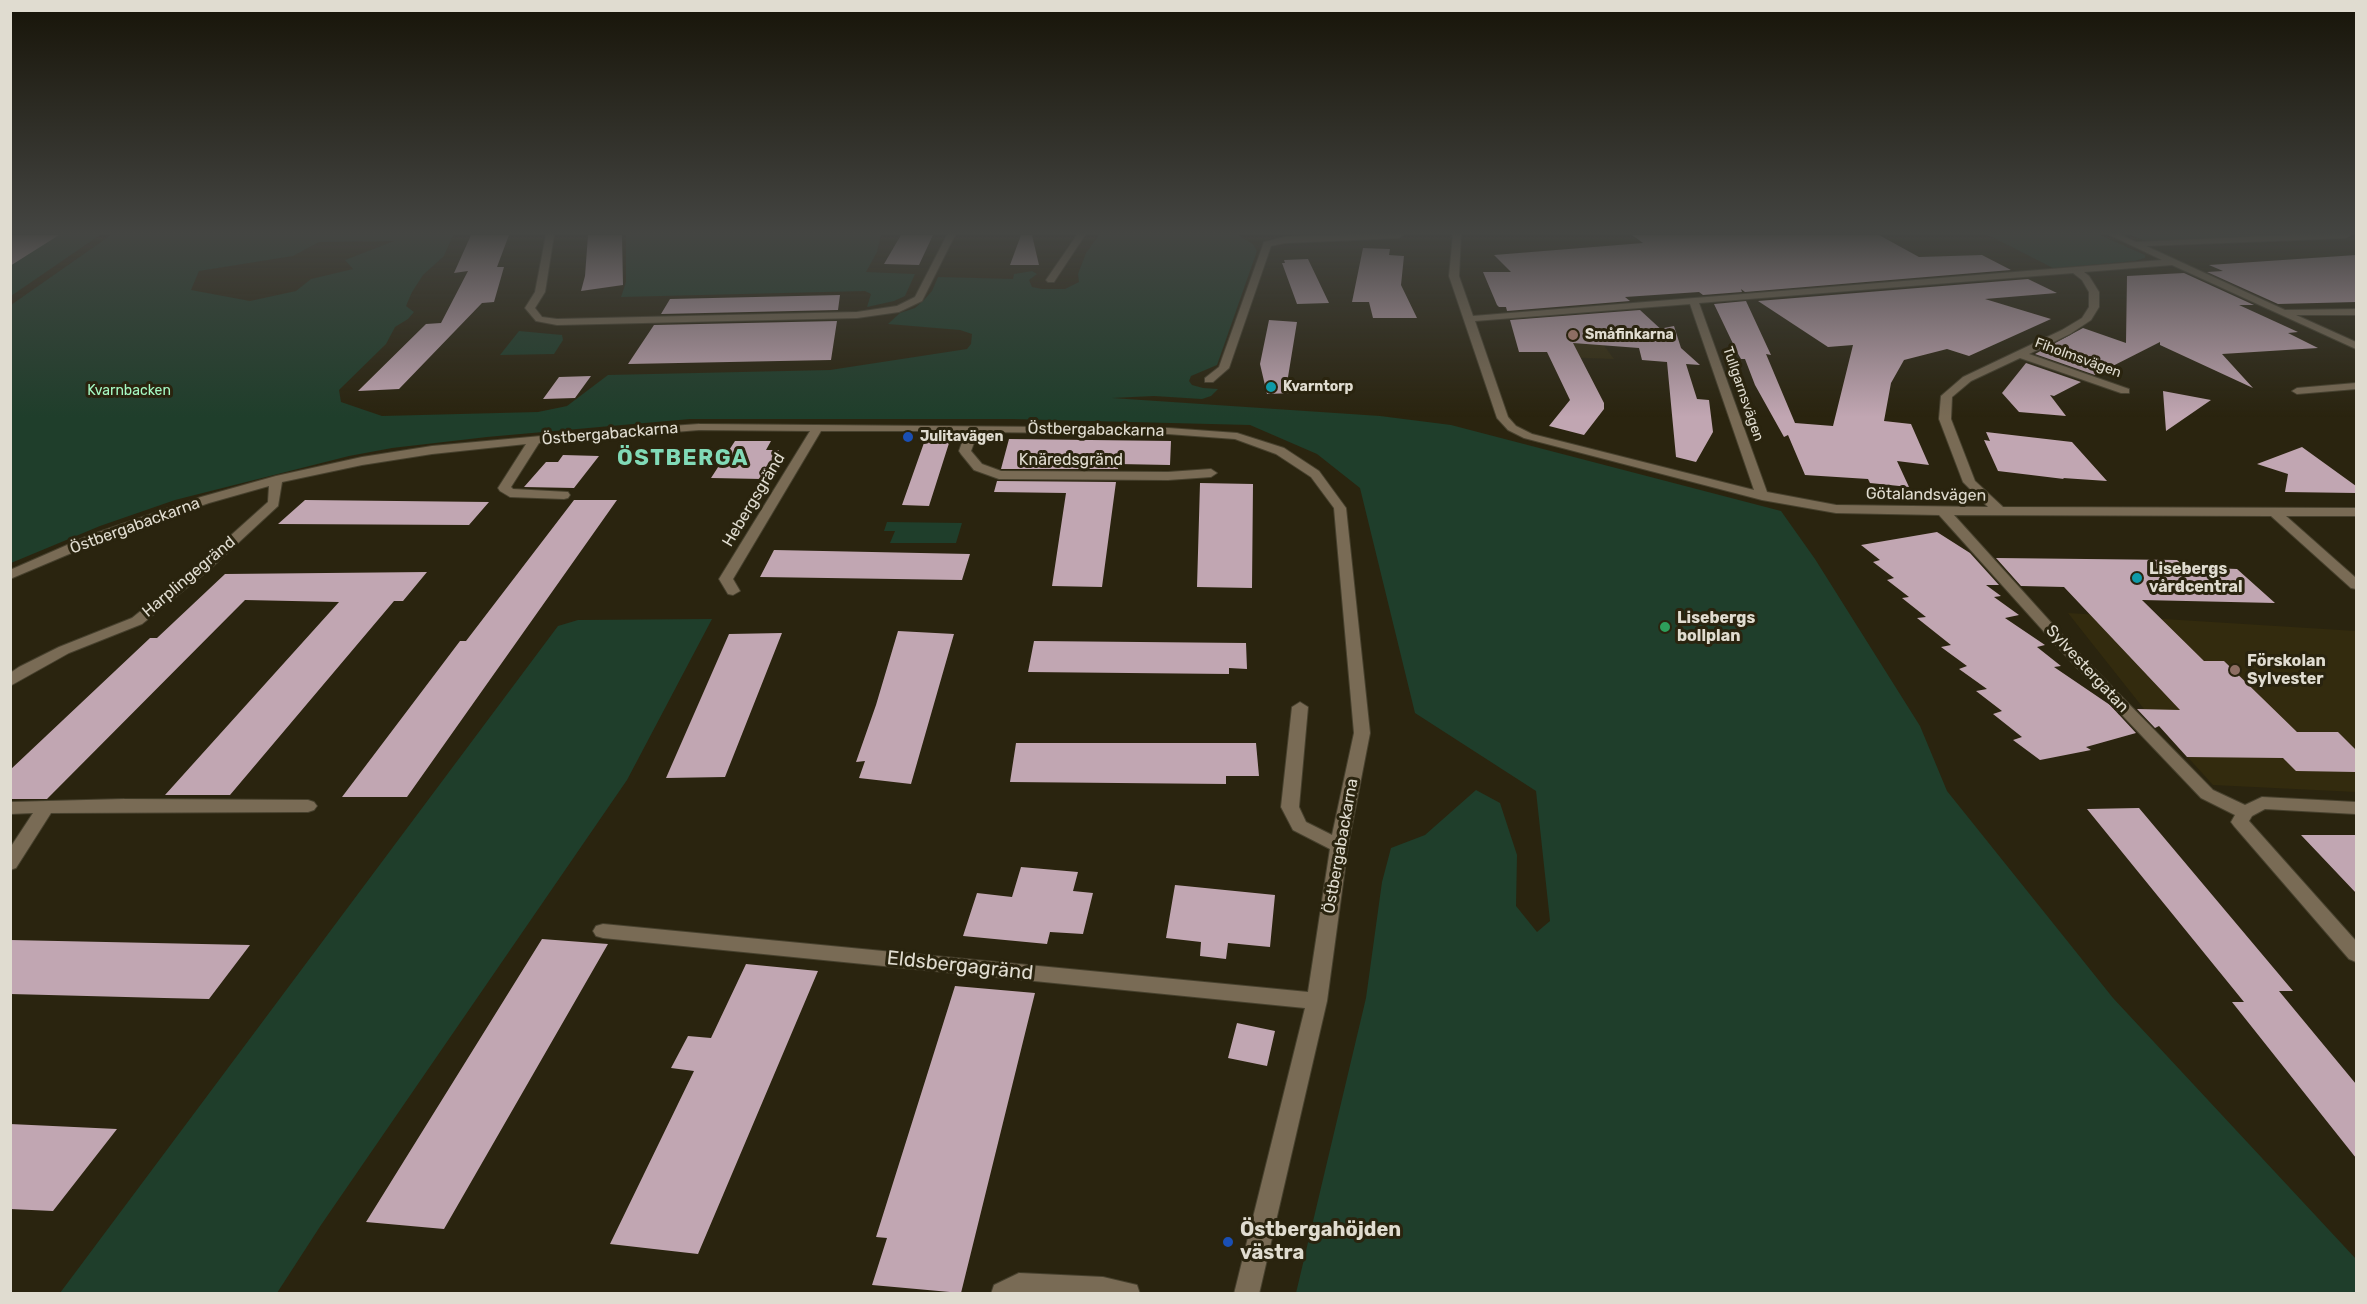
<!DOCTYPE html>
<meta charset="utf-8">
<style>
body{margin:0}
#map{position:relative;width:2367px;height:1304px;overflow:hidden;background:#2a240f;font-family:Rubik,sans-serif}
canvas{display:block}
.frame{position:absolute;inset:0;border:12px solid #e0dcd0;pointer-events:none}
</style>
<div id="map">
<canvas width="2367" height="1304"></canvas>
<div class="frame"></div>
</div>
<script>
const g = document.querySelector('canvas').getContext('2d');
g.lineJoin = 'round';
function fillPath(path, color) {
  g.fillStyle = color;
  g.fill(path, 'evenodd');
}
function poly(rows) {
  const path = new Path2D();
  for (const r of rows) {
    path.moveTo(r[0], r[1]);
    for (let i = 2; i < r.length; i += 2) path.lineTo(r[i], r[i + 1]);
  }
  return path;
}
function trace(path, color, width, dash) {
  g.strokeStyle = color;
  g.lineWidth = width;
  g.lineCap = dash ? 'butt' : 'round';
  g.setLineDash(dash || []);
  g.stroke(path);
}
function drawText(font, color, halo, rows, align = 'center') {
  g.font = font + ' Rubik,sans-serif';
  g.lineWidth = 6;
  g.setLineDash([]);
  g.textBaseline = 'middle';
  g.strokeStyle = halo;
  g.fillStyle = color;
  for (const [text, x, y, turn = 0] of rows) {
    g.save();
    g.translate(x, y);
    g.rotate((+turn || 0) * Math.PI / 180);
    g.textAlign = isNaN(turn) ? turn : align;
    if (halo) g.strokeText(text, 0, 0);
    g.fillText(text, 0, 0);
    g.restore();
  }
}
fillPath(poly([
 [1581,316,1591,328,1614,359,1562,357],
 [2068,613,2356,631,2356,792,2213,785,2144,709]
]), '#332b0e');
fillPath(poly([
 [11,235,100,235,11,296],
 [111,235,453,235,444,256,423,275,412,292,406,306,414,312,408,319,395,327,386,344,339,390,341,402,382,416,538,412,567,406,608,375,830,370,967,349,971,344,972,334,960,330,888,324,900,313,915,308,924,300,932,291,938,277,1013,279,1014,274,1032,271,1037,274,1029,280,1032,287,1042,289,1065,289,1079,282,1078,274,1086,253,1099,235,1238,235,1253,244,1257,251,1217,365,1191,376,1189,381,1192,385,1203,388,1218,389,1211,396,1202,399,1154,396,1112,398,1380,416,1451,425,1781,511,1815,559,1920,726,1947,791,2113,998,2356,1259,2356,1293,1296,1293,1366,998,1382,882,1391,848,1425,835,1476,790,1500,803,1517,855,1516,906,1537,932,1550,921,1536,791,1415,713,1360,488,1317,454,1250,425,1011,419,690,419,487,437,392,448,349,456,175,500,100,526,11,563,11,305],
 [394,241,345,260,353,269,311,279,296,291,250,301,191,290,199,271,293,256,319,242],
 [626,235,881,235,877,252,866,272,915,274,905,296,894,301,867,307,871,294,865,291,621,297,626,282],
 [1988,235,2100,235,2145,255,2145,258,2135,261,2053,268],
 [2131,235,2285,235,2145,241],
 [519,331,562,335,563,340,554,354,500,355],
 [887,522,962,523,956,543,890,543,895,531,884,531],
 [712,619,627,780,321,1225,277,1293,60,1293,558,626,578,620]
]), '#1f3e2b');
fillPath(poly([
 [10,235,59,235,10,266],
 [471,235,509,235,497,267,504,267,494,302,482,303,399,389,358,391,426,324,441,323,468,271,454,273],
 [588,235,622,235,623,285,581,291,585,276],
 [901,235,933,235,919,265,884,264],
 [1021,235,1032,235,1039,265,1010,265],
 [1632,235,1879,235,1919,257,1982,255,2011,270,1745,292,1741,289,1742,292,1703,295,1699,292,1625,297,1630,301,1507,311,1506,307,1499,307,1497,305,1483,272,1511,272,1494,255,1643,243],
 [1363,248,1390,249,1389,255,1404,256,1401,285,1417,318,1373,318,1369,302,1352,302],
 [2356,255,2356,302,2278,304,2207,272,2223,271,2209,265],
 [1308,259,1329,303,1297,304,1282,263,1285,263,1284,260],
 [2184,273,2254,305,2239,305,2298,332,2288,333,2318,348,2222,354,2253,388,2160,345,2160,342,2095,375,2035,354,2083,328,2126,343,2127,276],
 [2028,279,2057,293,1985,299,2051,319,1969,356,1947,349,1904,360,1891,383,1884,421,1911,424,1929,465,1897,461,1909,487,1870,483,1868,479,1805,475,1788,435,1784,437,1755,385,1745,359,1741,359,1737,352,1714,304,1746,301,1771,355,1766,354,1795,423,1833,426,1853,345,1828,347,1758,301],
 [840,295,838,310,661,314,670,299],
 [1640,310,1665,333,1664,328,1674,326,1681,348,1700,365,1686,364,1697,399,1709,400,1713,432,1696,462,1676,457,1667,362,1642,360,1639,348,1573,343,1604,403,1604,409,1584,435,1549,426,1570,400,1547,352,1519,352,1510,320],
 [1269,320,1297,322,1288,377,1293,393,1267,394,1260,364],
 [837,321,831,360,628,364,654,325],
 [2026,363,2081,382,2054,396,2050,395,2066,416,2019,412,2002,393],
 [591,376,575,398,543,399,559,377],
 [2163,391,2211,400,2166,431],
 [1986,432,2072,442,2107,481,2063,478,2064,479,1998,471,1984,440,1990,441],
 [1009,439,1171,441,1170,465,1118,464,1118,469,1001,469],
 [925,440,950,440,929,506,902,505],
 [735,441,771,441,766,450,779,450,762,479,711,478],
 [2302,447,2356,486,2356,493,2285,492,2288,474,2257,464],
 [563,455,599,456,574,488,524,487,546,462,558,462],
 [997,481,1116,482,1102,587,1052,586,1066,493,994,492],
 [1200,483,1253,484,1252,588,1197,587],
 [305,500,489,502,469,525,278,524],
 [574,500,617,500,407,797,342,797,460,641,466,641],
 [1937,532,1970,553,1999,585,1986,585,2001,596,1994,597,2019,615,2005,618,2045,645,2037,647,2061,666,2054,667,2110,705,2136,733,2086,747,2091,750,2040,760,2013,740,2022,737,1993,714,2002,711,1976,691,1987,689,1959,669,1967,666,1941,647,1951,645,1917,618,1926,617,1902,598,1909,597,1887,580,1894,578,1873,562,1880,560,1861,545],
 [774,550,970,554,962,580,760,577],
 [1996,558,2177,560,2185,567,2237,569,2275,603,2142,600,2204,661,2224,661,2297,732,2338,732,2356,750,2356,772,2296,771,2283,758,2187,757,2159,726,2155,728,2137,709,2180,710,2064,587,2021,586],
 [427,572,403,601,394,601,230,795,165,795,339,602,245,600,47,799,10,799,10,770,150,638,157,638,225,574],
 [898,631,954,634,911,784,859,778,865,761,856,762,876,705],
 [782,633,725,777,666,778,729,634],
 [1034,641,1246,643,1247,669,1229,668,1229,674,1028,672],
 [1016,743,1256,743,1259,776,1226,776,1226,784,1010,782],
 [2139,808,2293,991,2279,991,2356,1084,2356,1158,2232,1002,2244,1002,2087,809],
 [2301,835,2356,835,2356,893,2320,855],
 [1021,867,1078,872,1073,891,1093,893,1083,934,1050,932,1047,944,963,936,977,893,1012,897],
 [1175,885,1275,895,1270,947,1228,943,1226,959,1200,956,1201,942,1166,938],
 [542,939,608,944,444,1229,366,1222],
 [10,940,250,945,209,999,164,998,10,994],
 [746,964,818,971,698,1254,610,1244,694,1071,671,1068,688,1036,711,1038],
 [955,986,1035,993,961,1293,872,1285,887,1238,876,1237],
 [1237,1023,1275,1031,1267,1066,1228,1058],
 [10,1124,117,1129,53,1211,10,1209]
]), '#c1a6b2');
const minor = poly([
 [546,235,554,235,545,292,535,308,542,317,557,319,857,312,897,306,915,297,947,235,955,235,922,301,899,312,857,318,557,325,536,321,525,308,535,292,546,235],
 [1077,235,1085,235,1054,282,1048,282,1046,280,1077,235],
 [1347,235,1403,235,1399,238,1285,243,1271,246,1229,368,1213,382,1205,382,1205,378,1219,367,1264,242,1285,237,1347,235],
 [1453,235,1461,235,1459,276,1473,316,2162,260,2110,235,2120,235,2136,242,2293,235,2350,235,2346,238,2146,246,2285,310,2356,309,2356,315,2296,315,2356,342,2356,349,2172,265,2084,272,2089,276,2099,292,2099,307,2091,320,2070,334,2029,354,2129,389,2129,393,2121,393,2020,358,1971,381,1952,397,1951,419,1975,481,2003,507,2356,508,2356,516,2286,516,2356,578,2356,589,2351,588,2271,516,1954,515,2075,649,2213,790,2245,805,2262,797,2356,802,2356,814,2265,809,2252,816,2249,821,2356,941,2356,962,2349,959,2234,826,2231,822,2235,815,2201,798,2065,655,1939,515,1836,513,1762,500,1524,438,1508,430,1497,418,1449,276,1453,235],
 [2073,273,2082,280,2089,292,2089,307,2082,318,2062,330,1963,377,1941,396,1939,419,1963,482,1988,507,1836,505,1767,492,1699,303,2073,273],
 [1690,304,1754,490,1532,434,1516,426,1508,417,1475,321,1690,304],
 [2356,383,2356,389,2297,394,2292,391,2297,388,2356,383],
 [699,424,1168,428,1237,433,1284,448,1319,471,1346,508,1370,733,1348,846,1327,1001,1259,1294,1234,1294,1305,1008,603,938,596,936,593,931,596,926,603,924,1308,992,1330,849,1293,830,1281,807,1292,707,1300,702,1308,707,1299,807,1306,822,1332,835,1354,733,1334,508,1311,477,1276,454,1235,439,1168,434,978,432,971,451,982,464,1001,471,1168,472,1211,469,1217,473,1211,477,1168,480,999,479,974,470,961,454,959,451,966,431,821,431,733,579,740,591,733,595,728,594,719,579,810,431,699,430,539,443,511,487,513,489,568,492,570,495,568,498,564,499,510,497,500,491,498,488,526,444,432,454,362,465,282,482,278,506,210,569,142,624,69,653,10,686,10,673,19,667,59,647,132,618,200,563,268,502,269,486,209,503,100,541,10,579,10,570,90,535,201,497,276,476,362,457,432,446,585,432,699,424],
 [124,799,308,800,314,802,317,806,314,810,308,812,51,813,16,868,10,870,10,848,33,813,10,814,10,802,124,799],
 [1019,1273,1103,1277,1137,1285,1140,1294,991,1294,994,1285,1019,1273]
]);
trace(minor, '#47412e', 2);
fillPath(minor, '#796b55');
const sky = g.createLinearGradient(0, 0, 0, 417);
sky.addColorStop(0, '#171408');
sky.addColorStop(0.56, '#444542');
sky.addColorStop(1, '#44454200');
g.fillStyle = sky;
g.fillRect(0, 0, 2367, 417);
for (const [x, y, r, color] of [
 [1573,335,6,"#8d6e63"],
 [1271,387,6,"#0f9aa8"],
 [908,437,6,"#1a4fb4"],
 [2137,578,6,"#0f9aa8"],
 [1665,627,6,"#2e9e5b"],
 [2235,670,6,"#8d6e63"],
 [1228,1242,6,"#1a4fb4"]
]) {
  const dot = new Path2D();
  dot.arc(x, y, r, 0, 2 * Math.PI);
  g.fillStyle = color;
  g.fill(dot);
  trace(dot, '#2a240f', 2);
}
drawText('bold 14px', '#e0dcd0', '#2a240f', [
 ["Småfinkarna",1585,335],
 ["Kvarntorp",1283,387],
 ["Julitavägen",920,437]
], 'left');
drawText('14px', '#e0dcd0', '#2a240f', [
 ["Fiholmsvägen",2078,358,20],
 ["Tullgarnsvägen",1743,394,71]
]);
drawText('14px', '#a6fac4', '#2a240f', [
 ["Kvarnbacken",129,391]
]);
drawText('16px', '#e0dcd0', '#2a240f', [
 ["Östbergabackarna",1096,430,1],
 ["Östbergabackarna",610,434,-5],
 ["Knäredsgränd",1071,460],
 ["Götalandsvägen",1926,495,1],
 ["Hebergsgränd",754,500,-59],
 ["Östbergabackarna",135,526,-20],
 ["Harplingegränd",189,577,-40],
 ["Sylvestergatan",2087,669,47],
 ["Östbergabackarna",1341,846,-80]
]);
drawText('bold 16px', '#e0dcd0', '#2a240f', [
 ["Lisebergs",2149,569],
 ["vårdcentral",2149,587],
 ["Lisebergs",1677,618],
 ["bollplan",1677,636],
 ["Förskolan",2247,661],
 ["Sylvester",2247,679]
], 'left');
drawText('20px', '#e0dcd0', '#2a240f', [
 ["Eldsbergagränd",960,966,6]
]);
drawText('bold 20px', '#e0dcd0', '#2a240f', [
 ["Östbergahöjden",1240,1230],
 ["västra",1240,1253]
], 'left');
g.letterSpacing = '1.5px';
drawText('bold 22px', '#81dab7', '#2a240f', [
 ["ÖSTBERGA",683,459]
]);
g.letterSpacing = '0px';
</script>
